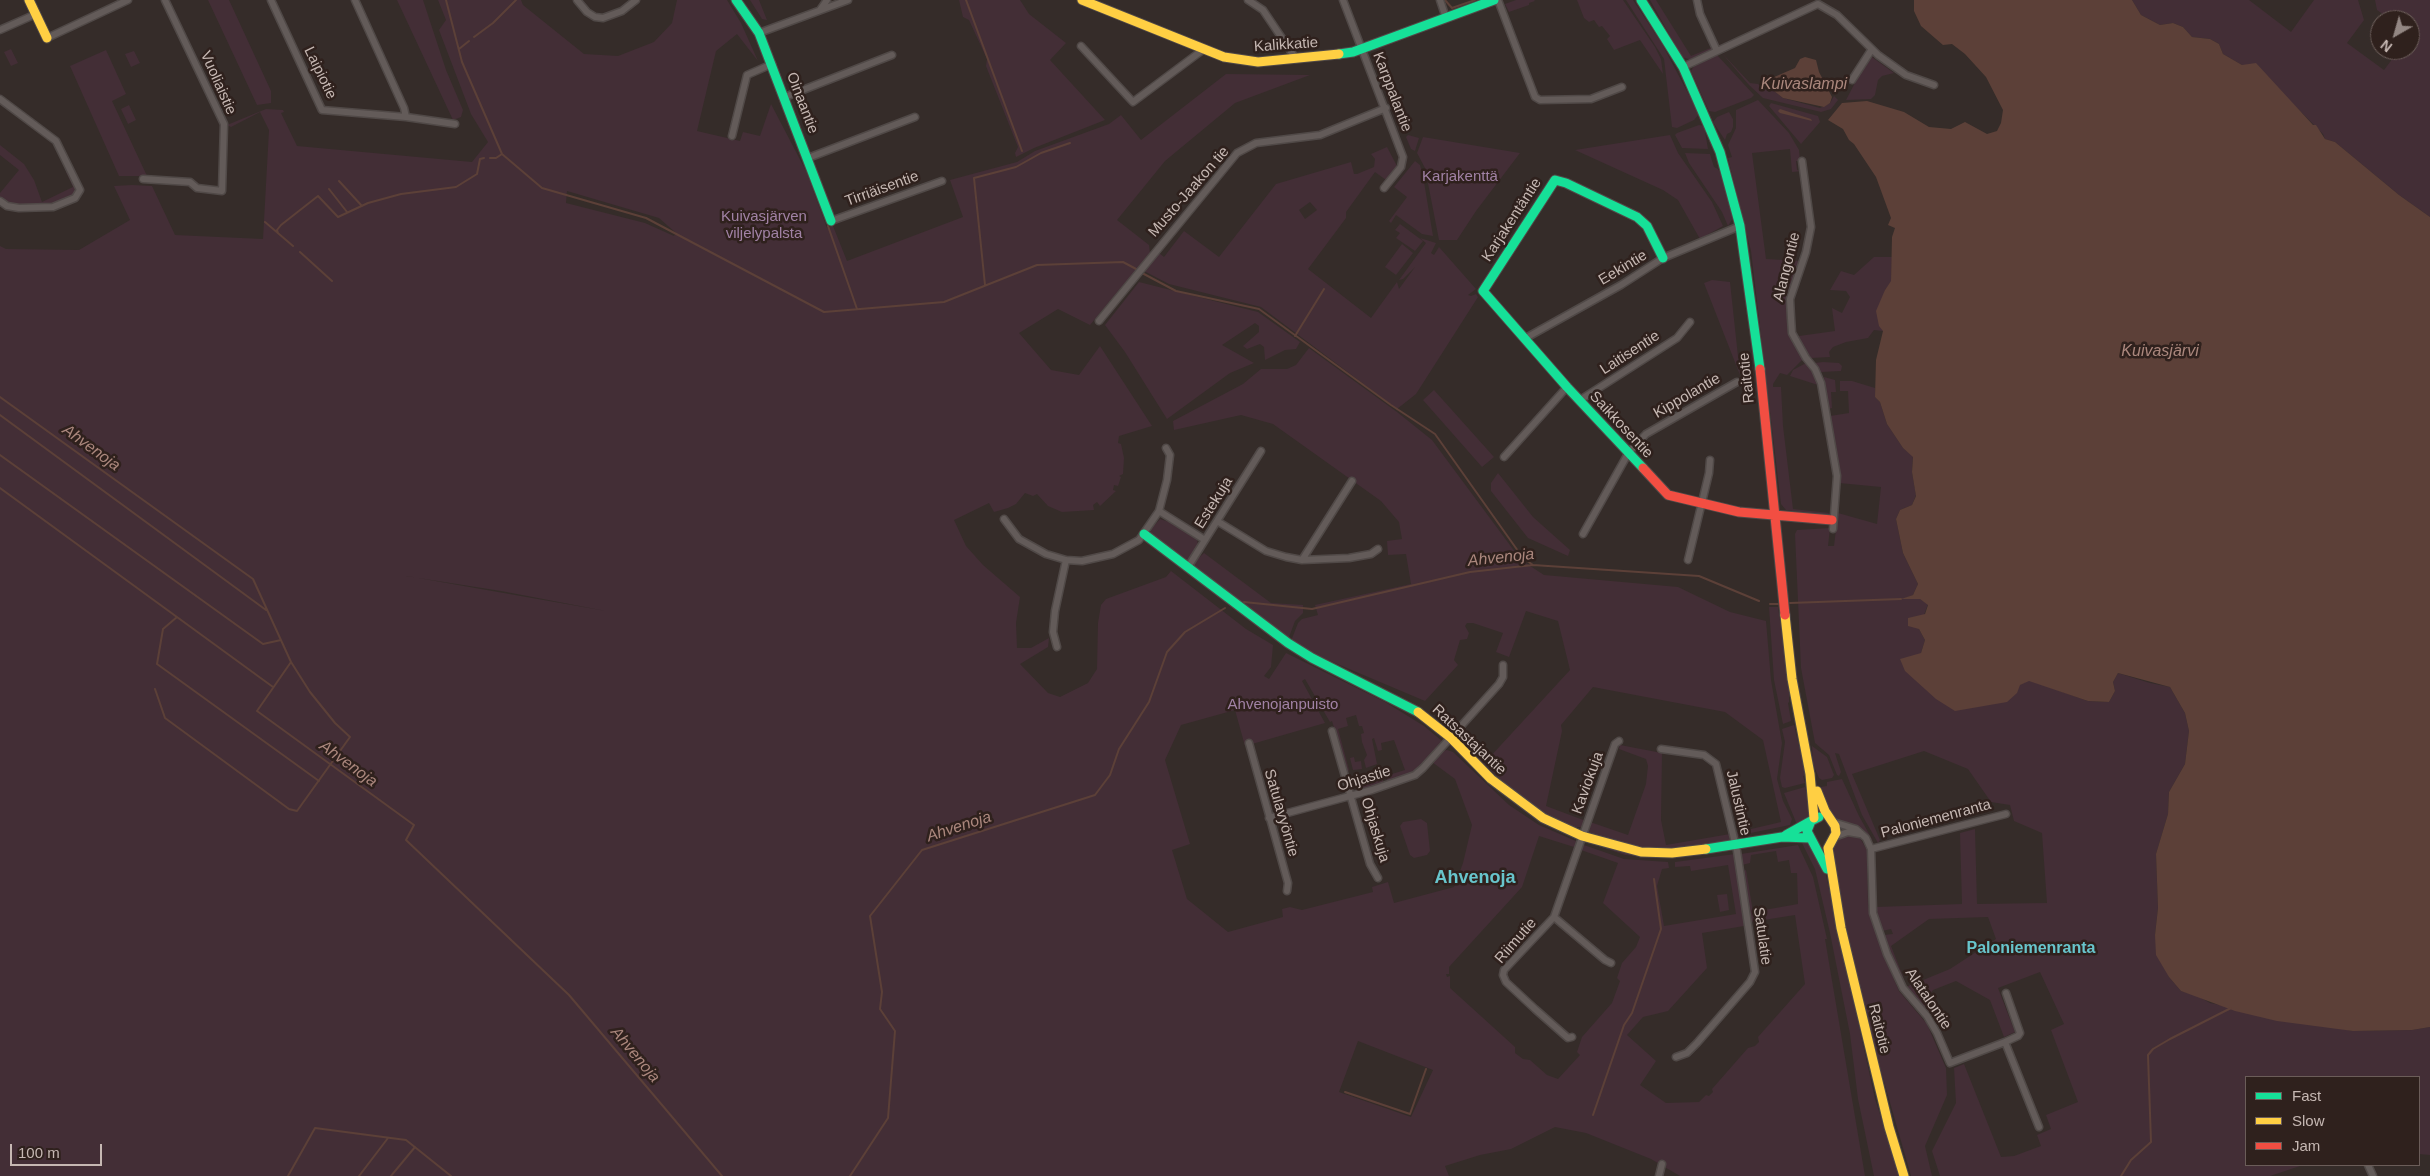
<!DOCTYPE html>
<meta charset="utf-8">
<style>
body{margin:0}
#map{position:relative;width:2430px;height:1176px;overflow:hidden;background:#352c29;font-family:Arial,sans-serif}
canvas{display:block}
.legend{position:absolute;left:2245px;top:1076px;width:175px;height:90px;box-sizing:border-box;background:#2f211d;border:1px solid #6b5d59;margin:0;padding:6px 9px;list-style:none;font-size:15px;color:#c6b8b3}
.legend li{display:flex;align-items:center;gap:10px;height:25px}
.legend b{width:25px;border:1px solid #6b5d59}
.north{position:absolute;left:2370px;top:10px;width:50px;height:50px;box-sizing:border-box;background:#2f211d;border:1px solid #6b5d59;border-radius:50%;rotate:218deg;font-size:14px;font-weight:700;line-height:20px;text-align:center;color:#c6b8b3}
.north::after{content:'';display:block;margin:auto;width:18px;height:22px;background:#938783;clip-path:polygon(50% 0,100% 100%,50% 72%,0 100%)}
.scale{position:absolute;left:10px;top:1144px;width:92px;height:22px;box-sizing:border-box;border:2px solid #c6b8b3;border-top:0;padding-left:6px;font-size:15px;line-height:18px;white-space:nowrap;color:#c6b8b3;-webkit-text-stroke:4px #2f211d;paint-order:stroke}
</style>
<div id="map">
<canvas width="2430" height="1176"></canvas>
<ul class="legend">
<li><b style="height:6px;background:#16e098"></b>Fast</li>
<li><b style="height:6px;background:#ffcf43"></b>Slow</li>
<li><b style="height:6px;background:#f24e42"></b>Jam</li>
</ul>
<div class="north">N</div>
<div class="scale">100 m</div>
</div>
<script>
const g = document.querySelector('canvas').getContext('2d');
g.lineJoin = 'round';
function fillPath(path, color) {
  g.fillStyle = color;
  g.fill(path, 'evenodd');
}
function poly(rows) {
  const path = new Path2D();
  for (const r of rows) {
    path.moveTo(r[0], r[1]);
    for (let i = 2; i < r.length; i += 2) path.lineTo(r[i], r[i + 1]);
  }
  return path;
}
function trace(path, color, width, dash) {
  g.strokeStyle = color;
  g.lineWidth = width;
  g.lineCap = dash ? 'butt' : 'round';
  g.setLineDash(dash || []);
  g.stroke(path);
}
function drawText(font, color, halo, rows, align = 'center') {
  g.font = font + ' Arial,sans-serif';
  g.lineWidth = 5;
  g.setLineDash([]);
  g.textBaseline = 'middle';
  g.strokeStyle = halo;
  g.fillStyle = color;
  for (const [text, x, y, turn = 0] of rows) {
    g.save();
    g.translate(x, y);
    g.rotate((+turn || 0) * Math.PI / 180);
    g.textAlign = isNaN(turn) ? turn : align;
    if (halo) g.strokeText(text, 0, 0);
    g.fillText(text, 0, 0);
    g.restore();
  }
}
fillPath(poly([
 [208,0,229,0,271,91,271,103,257,105],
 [397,0,423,0,446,70,463,110,461,117,453,120],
 [438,0,521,0,523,5,584,54,618,56,654,42,672,23,677,0,727,0,741,23,758,61,737,34,716,51,697,131,740,141,743,132,760,136,771,104,806,171,827,228,833,226,847,261,963,217,950,180,1017,162,1035,151,1109,124,1121,115,1141,140,1226,74,1310,75,1235,103,1165,161,1117,220,1149,245,1150,253,1090,325,1058,309,1019,333,1051,370,1079,375,1100,346,1152,426,1119,436,1118,443,1121,444,1124,458,1123,474,1119,476,1121,477,1118,486,1114,485,1113,490,1116,491,1100,506,1097,502,1093,505,1094,510,1062,512,1048,506,1037,494,1033,496,1025,493,1016,504,1008,508,994,512,989,503,954,520,966,546,983,565,1020,597,1016,623,1017,648,1031,648,1049,638,1048,647,1020,664,1048,693,1060,697,1088,683,1097,669,1098,623,1101,605,1106,599,1166,577,1171,571,1246,629,1273,645,1271,667,1264,676,1269,679,1286,653,1385,702,1424,726,1442,741,1413,773,1388,782,1384,772,1390,770,1392,774,1405,770,1394,740,1381,743,1382,750,1378,751,1374,738,1372,739,1377,764,1366,768,1364,760,1367,755,1362,742,1361,734,1364,733,1362,726,1359,726,1356,715,1346,718,1348,726,1338,729,1349,770,1348,772,1332,721,1330,722,1305,679,1302,681,1325,723,1245,746,1235,710,1181,725,1165,760,1190,844,1172,850,1187,899,1228,932,1283,917,1282,909,1290,907,1302,910,1373,892,1372,887,1388,882,1394,903,1454,887,1463,863,1472,825,1455,779,1432,762,1442,751,1447,750,1453,752,1509,805,1539,825,1578,842,1571,863,1569,862,1574,847,1539,836,1522,887,1449,967,1449,974,1446,974,1447,977,1450,976,1450,988,1515,1047,1515,1053,1523,1059,1530,1060,1547,1075,1558,1079,1580,1055,1577,1052,1582,1037,1612,1003,1620,981,1617,978,1622,963,1636,947,1640,937,1603,903,1618,863,1581,850,1584,845,1624,859,1668,862,1669,868,1662,869,1657,886,1664,926,1736,914,1728,865,1691,871,1690,866,1675,867,1675,862,1735,854,1744,926,1702,933,1707,968,1668,1011,1643,1017,1627,1035,1656,1061,1640,1085,1666,1103,1699,1102,1706,1095,1709,1096,1713,1092,1712,1089,1748,1048,1755,1046,1759,1042,1758,1037,1805,984,1795,915,1751,922,1743,871,1746,870,1753,912,1798,904,1797,873,1791,873,1789,860,1778,862,1776,851,1751,855,1750,863,1742,865,1741,854,1798,845,1813,877,1827,939,1825,939,1865,1176,1680,1176,1651,1159,1586,1133,1555,1127,1511,1149,1480,1155,1445,1166,1449,1176,0,1176,0,246,6,249,79,250,130,220,114,186,132,185,152,186,175,235,263,239,269,130,260,112,231,127,227,125,266,109,283,110,284,112,281,113,297,146,472,162,488,142,471,114,439,30,446,20],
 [567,191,659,218,676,233,674,236,645,223,566,203],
 [406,576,501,591,606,611,407,576],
 [1358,1041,1433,1070,1411,1117,1339,1092],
 [750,0,759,0,767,20,762,19],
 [959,0,1020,0,1029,14,1066,43,1050,60,1105,120,1034,148,1016,157,1015,153,1018,147,986,66,987,59,969,20,963,17],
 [1516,0,1534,0,1535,1,1529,3,1529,5,1509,12,1505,4],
 [1577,0,1623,0,1655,47,1661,59,1663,74,1640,40,1614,50,1607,39,1610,36,1602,26,1599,27,1594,20,1589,22,1584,18],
 [1626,0,1633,0,1662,44,1699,114,1694,120,1677,128,1672,127,1664,59],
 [1650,0,1656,0,1691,56,1713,47,1712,50,1692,60,1682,57],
 [2132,0,2249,0,2291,32,2314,0,2358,0,2364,20,2347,43,2384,70,2399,50,2410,50,2410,20,2391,20,2377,10,2375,0,2430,0,2430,217,2399,195,2335,142,2325,139,2323,134,2292,103,2242,65,2223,54,2219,44,2210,39,2192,37,2183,27,2173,23,2160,25,2141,15],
 [11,49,18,63,11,66,4,52],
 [106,50,126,94,112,101,147,176,119,176,70,66],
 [134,51,140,63,131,67,125,54],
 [1721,52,1750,83,1758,84,1769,92,1773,90,1783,98,1820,108,1830,103,1834,96,1838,100,1831,109,1821,112,1763,98,1749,85],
 [1717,55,1754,95,1751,98,1715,112,1709,111,1691,71,1695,64],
 [1872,57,1894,73,1882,76,1878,80,1875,95,1871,99,1846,100,1857,79],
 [1758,100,1789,133,1799,150,1800,161,1796,161,1797,170,1802,171,1792,172,1790,149,1752,153,1766,259,1800,261,1790,291,1786,293,1789,294,1788,317,1791,333,1803,359,1787,375,1780,373,1773,384,1773,387,1781,387,1783,426,1793,509,1830,513,1824,516,1786,510,1781,504,1751,251,1728,158,1732,157,1728,145,1736,128,1736,110],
 [1771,103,1818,116,1820,122,1801,144,1769,106],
 [129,105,136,120,128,124,121,109],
 [1729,112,1733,119,1733,127,1731,132,1727,134,1725,140,1713,122,1717,117],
 [1699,125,1704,126,1708,149,1682,148,1675,135,1677,133],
 [1408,135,1419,138,1415,151,1411,149,1406,137],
 [1670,135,1678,153,1712,202,1723,226,1700,239,1678,200,1663,190,1575,150],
 [1423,137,1520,153,1476,211,1457,240,1439,240,1425,168,1417,153],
 [0,145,24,164,34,180,42,202,73,187,66,172,68,171,77,190,73,196,53,204,16,206,5,201,0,197,0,193,19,170,0,155],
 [1387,147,1397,166,1386,180,1375,172,1346,212,1346,218,1308,269,1371,318,1397,282,1399,289,1415,267,1403,279,1399,280,1426,243,1420,238,1436,243,1431,253,1434,255,1439,247,1476,289,1468,295,1471,296,1476,294,1478,297,1416,394,1397,409,1261,307,1169,284,1144,271,1159,253,1164,257,1184,231,1219,257,1276,184,1351,162,1354,174,1357,174,1374,167,1375,159,1371,154],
 [1310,202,1317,210,1305,219,1299,210],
 [1685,153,1710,154,1714,167,1718,169,1725,183,1733,218,1728,226,1722,212,1689,163],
 [1415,161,1420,165,1423,176,1433,236,1422,234,1396,215,1391,223,1389,221,1407,197,1394,187],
 [1400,224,1423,241,1415,251,1396,238,1400,233,1395,230],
 [1402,244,1413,253,1396,275,1385,267],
 [1874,257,1892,257,1891,282,1885,290,1883,331,1874,330,1868,338,1846,342,1833,347,1829,352,1830,357,1811,358,1803,348,1799,336,1835,331,1832,308,1842,313,1850,297,1846,291,1830,290,1841,271,1854,275],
 [1712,280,1730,282,1740,375,1704,283],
 [1139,282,1258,312,1300,342,1296,349,1285,350,1265,360,1264,347,1260,344,1247,349,1243,346,1259,332,1259,326,1255,323,1222,345,1254,363,1230,373,1167,419,1125,352,1105,325],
 [1309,348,1397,412,1432,440,1521,560,1544,575,1678,587,1730,612,1766,621,1771,680,1782,743,1777,779,1783,801,1792,819,1790,825,1736,836,1734,833,1781,822,1763,740,1725,712,1593,687,1561,725,1562,731,1546,806,1586,821,1584,825,1581,827,1572,827,1542,812,1517,795,1462,743,1459,732,1489,758,1570,670,1558,621,1526,611,1509,657,1496,652,1503,633,1473,623,1467,623,1465,626,1469,633,1467,639,1460,640,1454,660,1458,665,1425,701,1309,652,1291,641,1298,623,1302,619,1318,615,1315,605,1411,584,1406,554,1388,555,1387,541,1402,539,1399,522,1381,501,1273,424,1241,415,1174,430,1173,421,1243,384,1261,369,1287,369,1296,365],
 [1823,362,1839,363,1842,366,1841,371,1821,372,1815,363],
 [1806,363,1814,372,1818,385,1790,376,1793,370],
 [1824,377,1835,380,1836,392,1831,392,1832,408,1829,409,1827,409],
 [1840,381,1852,381,1875,388,1875,397,1880,402,1887,424,1903,448,1913,456,1912,472,1916,495,1912,505,1900,510,1896,519,1903,553,1918,584,1913,595,1903,599,1920,599,1928,604,1919,629,1925,640,1921,653,2019,685,2029,680,2088,701,2109,702,2115,691,2113,682,2118,673,2150,683,2170,687,2185,713,2189,731,2185,764,2169,792,2168,814,2156,854,2158,908,2155,935,2169,977,2181,991,2196,995,2210,1003,2353,1031,2412,1030,2430,1027,2430,1155,2419,1154,2419,1077,2246,1077,2246,1165,2303,1165,2270,1176,1940,1176,1932,1151,1956,1103,1954,1068,1964,1064,2001,1157,2014,1156,2041,1146,2037,1135,2051,1129,2046,1115,2078,1102,2051,1030,2064,1024,2040,972,1998,988,2015,1032,2004,1037,1990,1000,1956,981,1933,990,1928,997,1933,1010,1929,1012,1906,987,1950,969,1996,939,1988,917,1929,919,1891,946,1904,979,1903,979,1900,977,1884,935,1893,934,1891,929,1882,931,1876,907,1962,904,1960,833,1975,829,1977,904,2047,903,2042,833,2014,821,2010,805,1991,802,1968,769,1924,751,1852,774,1880,840,1878,843,1862,815,1839,754,1835,753,1841,772,1839,776,1837,775,1829,755,1815,743,1801,668,1795,534,1797,530,1830,528,1828,546,1834,546,1838,513,1877,524,1881,487,1839,483,1840,473,1830,416,1849,413,1848,391,1840,391],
 [1434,390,1494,457,1482,467,1423,400],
 [1498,473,1533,517,1570,550,1568,556,1528,538,1491,491,1491,483],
 [1160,519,1175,524,1197,539,1198,546,1188,560,1155,538,1151,533,1151,529],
 [1204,553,1271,603,1303,605,1303,613,1295,621,1288,640,1191,565],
 [1769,607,1778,607,1789,681,1789,702,1788,703,1791,721,1783,724,1774,680],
 [1794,725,1806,775,1803,776,1805,783,1785,788,1782,787,1780,778,1785,742,1782,729],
 [1620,745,1662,753,1661,820,1666,845,1730,834,1729,842,1671,850,1642,849,1600,838,1589,832,1590,822,1628,835,1646,784,1648,766,1646,759,1619,749],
 [1812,746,1827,757,1834,775,1832,778,1822,780,1819,778,1813,764],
 [1354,757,1355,762,1361,761,1362,769,1353,770,1350,758],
 [1380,771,1384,784,1359,791,1350,784,1348,779,1353,778,1356,786,1380,779,1378,772],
 [1842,779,1859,816,1873,841,1858,827,1836,819,1828,811,1821,787,1827,786,1827,782],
 [1805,787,1807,795,1810,794,1810,817,1798,827,1784,793],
 [1421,819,1427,823,1430,851,1427,855,1414,858,1410,855,1400,826,1403,822],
 [1854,835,1860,838,1867,850,1868,905,1884,956,1899,991,1927,1024,1946,1068,1947,1095,1925,1146,1932,1176,1911,1176,1863,1008,1845,926,1832,846,1840,837],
 [1800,839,1808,842,1825,871,1875,1099,1900,1176,1874,1176,1858,1099,1850,1034,1830,933,1815,869],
 [1587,842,1668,856,1668,858,1625,855],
 [1727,894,1729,910,1720,912,1717,895]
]), '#432e36');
fillPath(poly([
 [1914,0,2132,0,2141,15,2160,25,2173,23,2183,27,2192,37,2210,39,2219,44,2223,54,2242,65,2256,63,2313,125,2316,125,2325,139,2335,142,2399,195,2430,217,2430,1027,2412,1030,2353,1031,2277,1021,2235,1011,2181,991,2169,977,2156,955,2155,935,2158,908,2156,854,2168,814,2169,792,2185,764,2189,731,2185,713,2170,687,2118,673,2113,682,2115,691,2109,702,2088,701,2029,681,2020,685,2017,693,2007,702,1955,711,1936,699,1905,671,1900,659,1921,653,1925,640,1919,629,1908,626,1908,618,1925,614,1928,605,1920,599,1901,599,1913,595,1918,584,1903,553,1896,519,1900,510,1912,505,1916,496,1912,472,1913,457,1903,448,1887,424,1880,402,1875,397,1876,360,1883,331,1879,326,1876,311,1885,290,1891,281,1892,237,1895,228,1888,225,1891,218,1876,177,1854,144,1849,140,1843,129,1828,120,1842,103,1867,101,1904,112,1929,127,1951,129,1965,122,1987,134,1997,131,2001,123,2003,110,1986,77,1965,54,1952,44,1943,45,1921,26,1914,11],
 [1805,57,1816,60,1819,72,1832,97,1830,103,1824,107,1783,98,1774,91,1771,84,1772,78,1795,68,1800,59],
 [1780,109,1811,119,1812,121,1780,113,1778,111]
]), '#5c4038');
trace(poly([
 [446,0,462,62,502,154,542,188,646,218,824,312,944,302,1037,265,1123,262,1138,270],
 [966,0,1022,151],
 [1445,0,1452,8,1475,0],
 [474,37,493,23,516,0],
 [459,49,469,41],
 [490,158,496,158,502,154],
 [339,181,362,206],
 [329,189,347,212],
 [265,222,293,246],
 [828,226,857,309],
 [278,233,277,230,281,225,318,196,338,217,368,203,401,194,456,187,477,174,480,159,484,158],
 [300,252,332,281],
 [1142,273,1176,291,1259,309,1391,405,1435,434,1523,558,1533,565],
 [985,285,974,178,1016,167,1041,153,1070,143],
 [1295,336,1324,289],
 [0,397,253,579,291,662,257,711,414,825,406,840,569,995,722,1176],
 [0,415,266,610],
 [0,455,263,644,281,640],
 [0,488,273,687],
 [1244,602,1312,609,1470,572,1533,565,1699,576,1759,601],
 [1790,603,1901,599],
 [1770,604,1778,604],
 [177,617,163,629,157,664,319,781],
 [155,689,165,718,289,809,297,811,350,737,335,723,310,692,291,662],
 [1345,1092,1410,1114,1426,1069],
 [1593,1115,1624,1025,1632,1013,1661,929,1654,879],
 [288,1176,315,1128,406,1140,451,1176],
 [359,1176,388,1138],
 [391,1176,415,1147],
 [850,1176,888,1118,895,1031,880,1009,882,992,870,916,922,850,1095,795,1110,775,1119,749,1149,702,1167,652,1185,632,1225,608],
 [2121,1176,2131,1160,2151,1142,2148,1055,2153,1049,2170,1039,2231,1008]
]), '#5c4038', 2);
const street = poly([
 [271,0,322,110,406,117,404,108,355,0],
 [577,0,587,12,595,17,603,18,622,11,636,0],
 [1248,0,1263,10,1296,59],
 [1343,0,1403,157,1401,167,1384,188],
 [1440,0,1446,18],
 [1498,0,1535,97,1540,100,1591,99,1622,87],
 [1697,0,1700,14,1717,51],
 [820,10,827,0],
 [0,30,36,14],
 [759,33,848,0],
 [47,38,128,0],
 [1081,46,1133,102,1204,49],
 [1683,67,1818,4,1837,15,1878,55,1906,75,1934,85],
 [1852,80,1872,49],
 [785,97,892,55],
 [0,99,56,141,80,190,75,198,53,207,19,208,7,206,0,201],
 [406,117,455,124],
 [732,136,747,75,772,64],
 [808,158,915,117],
 [1802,161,1811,227,1806,252,1790,299,1791,318,1792,333,1806,358,1815,369,1821,383,1837,476,1833,529],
 [143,179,190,182,197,188,222,191,224,124,165,0],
 [831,221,942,181],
 [1099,321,1237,153,1256,143,1320,135,1386,108],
 [1524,339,1621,285,1663,258,1740,226],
 [1580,400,1677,338,1690,322],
 [1504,457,1567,387],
 [1159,511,1205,540],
 [1004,519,1019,539,1046,554,1066,560,1082,561,1113,554,1139,540,1159,511,1167,480,1170,455,1166,448],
 [1217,521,1266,551,1286,557,1302,560,1349,558,1371,554,1378,549],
 [1583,534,1629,452,1646,434,1737,382],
 [1302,560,1352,481],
 [1688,560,1709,473,1710,460],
 [1188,567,1261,451],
 [1057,647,1053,632,1055,611,1066,560],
 [1332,731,1370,864,1378,878],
 [1249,743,1288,883,1287,891],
 [1661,749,1704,755,1716,764,1737,851,1755,972,1750,982,1697,1043,1687,1053,1676,1057],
 [1269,818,1372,790,1415,775,1423,768,1499,684,1503,677,1503,665],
 [1833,822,1856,829,1866,838,1871,849,1873,913,1887,954,1903,988,1927,1016,1937,1033,1950,1063,2005,1042,2039,1127],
 [1834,837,1848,832,1860,834],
 [1871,849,2006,814],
 [1554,917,1605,960,1611,963],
 [1572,1037,1568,1038,1535,1009,1506,982,1503,975,1504,970,1554,917,1615,744,1619,741],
 [2005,1042,2018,1036,2020,1033,2006,993],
 [2368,1165,2373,1176],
 [1659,1176,1662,1164]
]);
const fast = poly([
 [736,0,759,33,831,221],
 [1641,0,1683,67,1720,152,1740,226,1760,369],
 [1339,54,1353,52,1494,0],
 [1643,468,1567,387,1483,291,1555,180,1566,183,1637,217,1647,226,1663,258],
 [1144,534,1288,643,1312,658,1418,712],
 [1819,817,1811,821,1807,831,1827,869],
 [1786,835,1811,821],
 [1706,849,1782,837,1810,838]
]);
const slow = poly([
 [29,0,47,38],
 [1082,0,1224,57,1258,62,1339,54],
 [1785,615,1792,679,1810,774,1814,818],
 [1418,712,1451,738,1491,779,1543,818,1582,836,1641,852,1672,853,1706,849],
 [1817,791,1825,811,1835,826,1836,833,1828,848,1841,928,1889,1127,1904,1176]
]);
const jam = poly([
 [1760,369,1785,615],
 [1643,468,1668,495,1739,512,1832,520]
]);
trace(street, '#504947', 9);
trace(fast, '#504947', 11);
trace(slow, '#504947', 11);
trace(jam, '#504947', 11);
trace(street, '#635b59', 6);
trace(fast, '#16e098', 9);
trace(slow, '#ffcf43', 9);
trace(jam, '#f24e42', 9);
drawText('15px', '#c6b8b3', '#2f211d', [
 ["Kalikkatie",1286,45,-4],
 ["Laipiotie",320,73,64],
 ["Vuoliaistie",218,83,66],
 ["Karppalantie",1392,92,69],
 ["Oinaantie",802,103,69],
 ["Tirriäisentie",882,189,-20],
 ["Musto-Jaakon tie",1189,192,-49],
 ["Karjakentäntie",1512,220,-57],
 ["Alangontie",1787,267,-76],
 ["Eekintie",1623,268,-31],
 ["Laitisentie",1630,353,-33],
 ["Raitotie",1747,378,-96],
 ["Kippolantie",1687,396,-30],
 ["Saikkosentie",1621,425,47],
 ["Estekuja",1214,503,-58],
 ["Ratsastajantie",1469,740,43],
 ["Ohjastie",1364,779,-17],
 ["Kaviokuja",1588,783,-70],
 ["Jalustintie",1738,803,77],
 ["Satulavyöntie",1281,813,74],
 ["Paloniemenranta",1936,819,-15],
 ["Ohjaskuja",1375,830,73],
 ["Satulatie",1762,936,82],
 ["Riimutie",1516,941,-49],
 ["Alatalontie",1928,999,56],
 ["Raitotie",1879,1029,76]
]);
drawText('15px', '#a182a5', '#2f211d', [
 ["Karjakenttä",1460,177],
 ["Kuivasjärven",764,217],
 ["viljelypalsta",764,234],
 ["Ahvenojanpuisto",1283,705]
]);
drawText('italic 16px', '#ab877d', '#2f211d', [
 ["Kuivaslampi",1804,85],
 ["Kuivasjärvi",2160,352],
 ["Ahvenoja",91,448,36],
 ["Ahvenoja",1501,558,-6],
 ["Ahvenoja",348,764,36],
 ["Ahvenoja",959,827,-18],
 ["Ahvenoja",635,1055,50]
]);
drawText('bold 16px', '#68c5cc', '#2f211d', [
 ["Paloniemenranta",2031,949]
]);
drawText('bold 18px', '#68c5cc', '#2f211d', [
 ["Ahvenoja",1475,878]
]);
</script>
